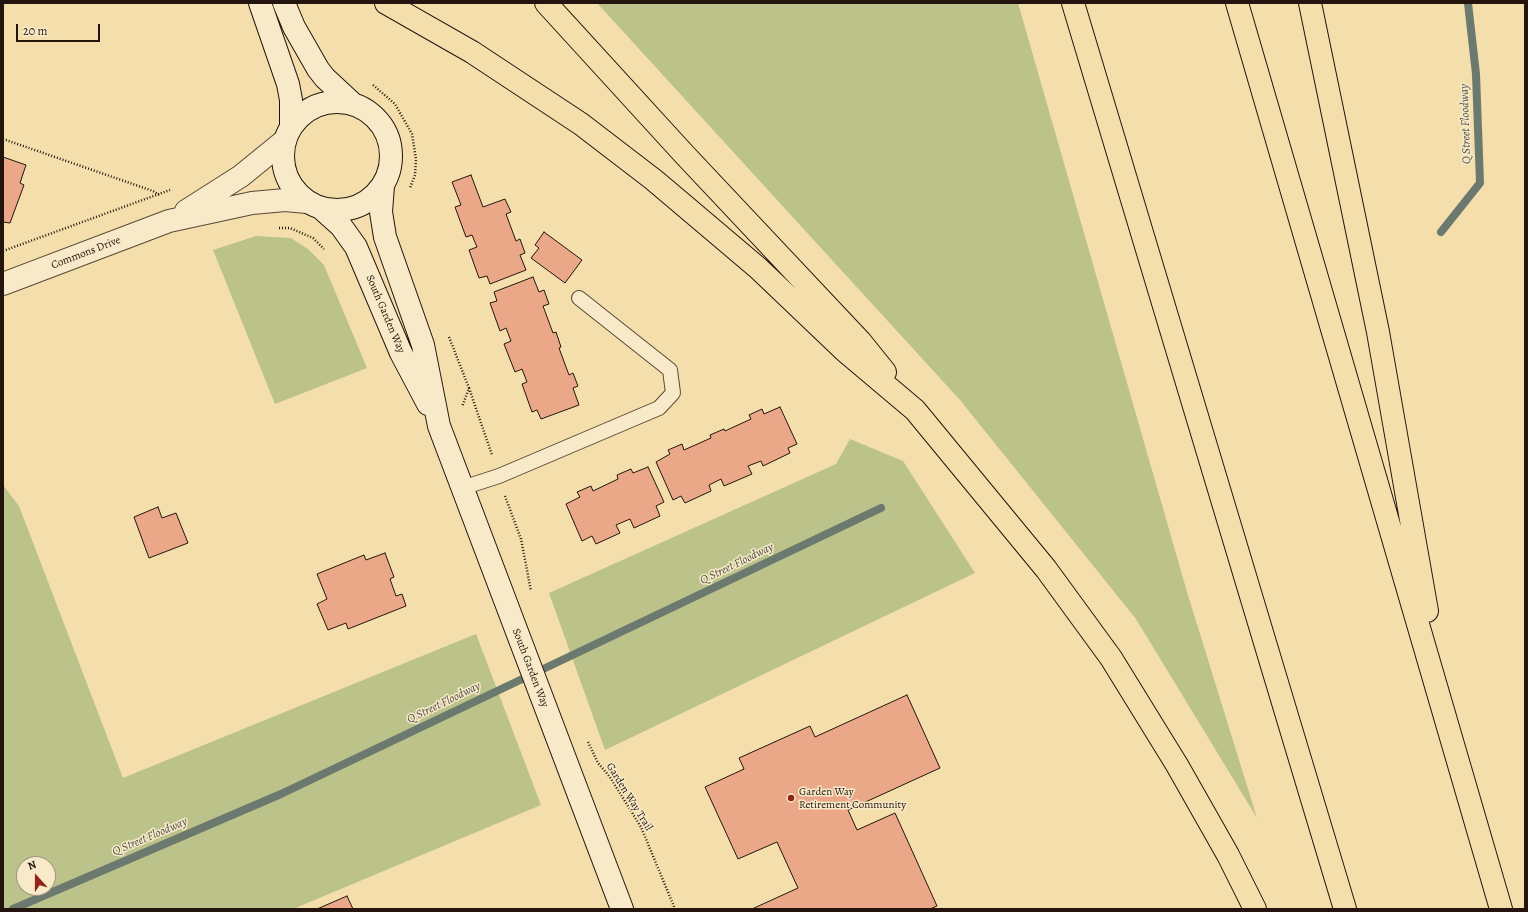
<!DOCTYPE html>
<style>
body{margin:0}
#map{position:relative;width:1528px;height:912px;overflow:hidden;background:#f4dfac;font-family:Alegreya,serif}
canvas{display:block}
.frame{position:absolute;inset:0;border:4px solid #23150d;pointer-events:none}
.north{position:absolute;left:16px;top:856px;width:40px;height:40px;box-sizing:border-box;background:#f8eac9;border:1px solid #a3957e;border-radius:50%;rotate:339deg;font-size:11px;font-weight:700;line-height:16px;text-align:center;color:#23150d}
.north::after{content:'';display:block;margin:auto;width:14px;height:18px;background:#8f2418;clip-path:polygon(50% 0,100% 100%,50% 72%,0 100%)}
.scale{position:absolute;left:16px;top:24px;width:84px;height:18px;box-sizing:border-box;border:2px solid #23150d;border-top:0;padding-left:5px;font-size:12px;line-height:14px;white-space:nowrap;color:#23150d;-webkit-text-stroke:3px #f8eac9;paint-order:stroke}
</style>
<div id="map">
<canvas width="1528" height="912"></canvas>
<div class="frame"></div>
<div class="north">N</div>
<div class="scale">20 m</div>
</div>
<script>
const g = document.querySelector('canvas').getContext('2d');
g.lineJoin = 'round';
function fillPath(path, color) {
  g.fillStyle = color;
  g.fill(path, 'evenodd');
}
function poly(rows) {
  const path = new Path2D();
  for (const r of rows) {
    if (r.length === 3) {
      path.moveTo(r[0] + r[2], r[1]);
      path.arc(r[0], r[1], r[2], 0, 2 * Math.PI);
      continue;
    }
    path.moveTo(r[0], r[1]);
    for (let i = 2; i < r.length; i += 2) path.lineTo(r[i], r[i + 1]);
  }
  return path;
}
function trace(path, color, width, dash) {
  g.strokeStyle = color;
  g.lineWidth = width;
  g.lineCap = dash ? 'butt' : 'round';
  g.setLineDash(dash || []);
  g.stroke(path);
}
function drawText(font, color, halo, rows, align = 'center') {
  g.font = font + ' Alegreya,serif';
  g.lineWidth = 3;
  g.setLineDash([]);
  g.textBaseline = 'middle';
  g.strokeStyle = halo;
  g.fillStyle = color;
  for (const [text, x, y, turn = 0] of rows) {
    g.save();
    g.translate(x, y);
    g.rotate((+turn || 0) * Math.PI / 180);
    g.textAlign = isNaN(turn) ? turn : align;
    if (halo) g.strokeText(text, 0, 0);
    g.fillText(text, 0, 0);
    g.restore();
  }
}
fillPath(poly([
 [597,3,1018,3,1187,592,1257,818,1136,619,960,400],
 [256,236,291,238,308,249,324,265,367,368,275,404,213,250],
 [850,439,903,461,975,573,605,750,549,593,836,464],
 [3,485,19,506,123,778,476,634,541,805,293,909,3,909],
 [24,864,48,864,48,888,24,888]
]), '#bbc28a');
trace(poly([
 [1441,232,1480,183,1476,74,1468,3],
 [13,909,281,794,881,508]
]), '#6c796f', 8);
const building = poly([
 [3,157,26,165,20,183,24,185,10,223,3,222,3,157],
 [471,175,483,207,505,199,511,212,506,214,516,241,520,239,525,253,520,255,526,270,490,284,487,276,479,278,469,250,477,247,472,235,466,237,455,207,461,205,452,182,471,175],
 [544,232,582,260,565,283,531,258,539,248,535,245,544,232],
 [533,277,539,292,544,290,549,304,543,306,553,333,556,332,561,347,559,348,569,375,573,373,578,386,573,388,579,405,541,419,537,410,532,412,522,384,527,382,522,369,515,372,504,344,511,341,506,328,500,331,490,303,497,301,494,292,533,277],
 [780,407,797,444,788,448,790,453,763,466,761,461,748,466,752,474,724,486,721,479,709,485,711,491,685,503,681,496,673,500,656,462,670,454,668,450,682,444,684,450,711,438,710,435,724,429,725,431,751,419,749,415,762,409,764,414,780,407],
 [648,467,664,502,656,506,660,516,634,528,630,519,616,525,620,533,596,544,592,536,582,541,566,504,580,497,577,492,591,486,593,491,618,479,617,475,631,469,633,473,648,467],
 [158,507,162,518,176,513,188,543,149,558,134,517,158,507],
 [385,553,394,577,390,579,396,596,402,594,406,606,348,629,346,623,328,630,317,604,327,599,317,574,364,555,366,560,385,553],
 [907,695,940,768,848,810,857,830,895,813,937,906,930,909,752,909,798,888,777,842,738,859,705,787,744,769,739,758,810,726,815,737,907,695],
 [347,896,353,909,317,909,347,896]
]);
fillPath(building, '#eaa889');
trace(building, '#23150d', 1);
const lane = poly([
 [462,488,499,476,659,408,673,393,670,370,579,298]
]);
const street = poly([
 [186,211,241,176,284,141],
 [3,284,169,221,252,203,285,200,307,202]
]);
const secondary = poly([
 [260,3,288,84,291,100,291,126],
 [284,3,294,27,318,69,325,78,352,103],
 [337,156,54],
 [383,186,381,212,385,237,423,345,439,426,622,909],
 [322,209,341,226,356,247,401,353,428,404]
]);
const highway = poly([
 [386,3,472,52,581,124,654,180,758,268,845,351,915,410,1046,569,1111,658,1177,765,1228,855,1255,909],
 [546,3,684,154,860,341,885,372],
 [1073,3,1345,909],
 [1237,3,1501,909],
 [1310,3,1378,332,1427,611]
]);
trace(lane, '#574835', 16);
trace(street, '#574835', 24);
trace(secondary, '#23150d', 24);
trace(highway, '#23150d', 24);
trace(poly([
 [373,85,395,104,412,134,416,159,415,175,410,188],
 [3,139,153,191,159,195],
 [279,228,290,228,313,238,324,249],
 [3,251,170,190],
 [449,337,469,388,462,407],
 [469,388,492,455],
 [505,496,521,539,531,591],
 [588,742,598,763,610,777,641,827,675,909]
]), '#23150d', 2.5, [1, 2]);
trace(lane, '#f8eac9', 14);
trace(street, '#f8eac9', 22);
trace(secondary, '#f8eac9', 22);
trace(highway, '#f4dfac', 22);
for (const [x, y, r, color] of [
 [791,798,4,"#8f2418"]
]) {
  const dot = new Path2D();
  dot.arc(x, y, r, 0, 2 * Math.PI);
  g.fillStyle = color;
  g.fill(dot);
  trace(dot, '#f8eac9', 1.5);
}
drawText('11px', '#23150d', '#f8eac9', [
 ["Commons Drive",86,253,-21],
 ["South Garden Way",385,314,67],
 ["South Garden Way",530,668,69],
 ["Garden Way Trail",629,797,58]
]);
drawText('11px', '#23150d', '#f8eac9', [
 ["Garden Way",799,792],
 ["Retirement Community",799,805]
], 'left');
drawText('italic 12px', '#4e4f46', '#f8eac9', [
 ["Q Street Floodway",1466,124,-92],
 ["Q Street Floodway",737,564,-26],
 ["Q Street Floodway",444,703,-26],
 ["Q Street Floodway",150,837,-23]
]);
</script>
